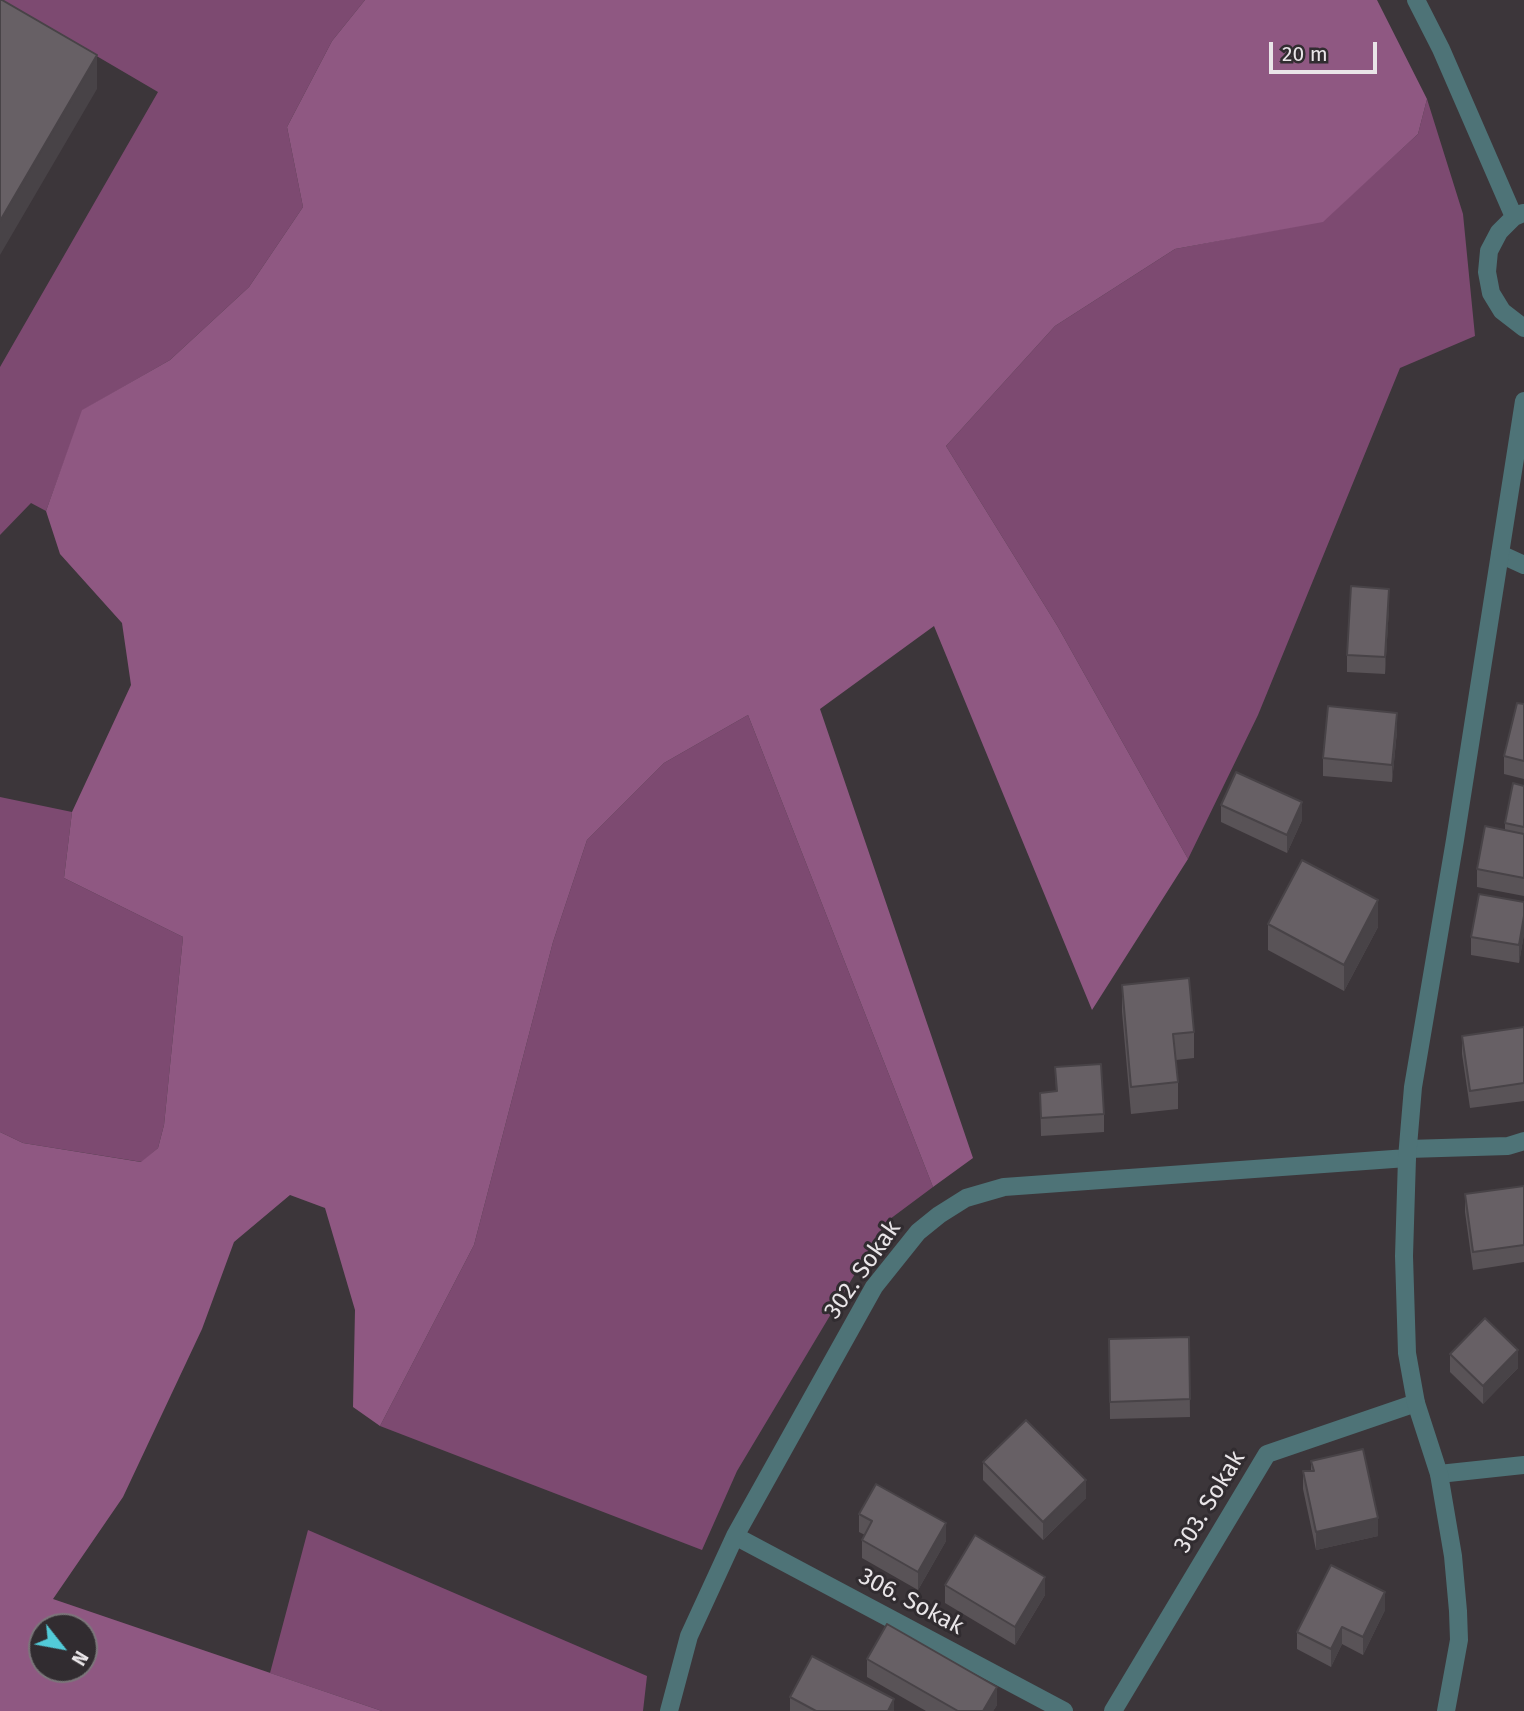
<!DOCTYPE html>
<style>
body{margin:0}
#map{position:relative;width:1524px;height:1711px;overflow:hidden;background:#3c363a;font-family:"Fira Sans",sans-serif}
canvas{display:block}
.north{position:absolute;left:28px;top:1613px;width:70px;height:70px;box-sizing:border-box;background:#312c30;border:2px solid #7b767a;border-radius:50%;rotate:121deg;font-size:19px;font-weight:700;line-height:28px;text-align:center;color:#e9e5e8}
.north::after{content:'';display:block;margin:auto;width:24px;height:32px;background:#52cbd8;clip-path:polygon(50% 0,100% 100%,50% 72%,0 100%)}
.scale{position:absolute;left:1269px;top:42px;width:108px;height:32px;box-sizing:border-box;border:4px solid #e9e5e8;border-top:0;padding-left:9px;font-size:21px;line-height:24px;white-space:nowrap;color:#e9e5e8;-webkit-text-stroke:5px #312c30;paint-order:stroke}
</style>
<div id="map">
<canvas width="1524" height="1711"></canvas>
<div class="north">N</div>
<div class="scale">20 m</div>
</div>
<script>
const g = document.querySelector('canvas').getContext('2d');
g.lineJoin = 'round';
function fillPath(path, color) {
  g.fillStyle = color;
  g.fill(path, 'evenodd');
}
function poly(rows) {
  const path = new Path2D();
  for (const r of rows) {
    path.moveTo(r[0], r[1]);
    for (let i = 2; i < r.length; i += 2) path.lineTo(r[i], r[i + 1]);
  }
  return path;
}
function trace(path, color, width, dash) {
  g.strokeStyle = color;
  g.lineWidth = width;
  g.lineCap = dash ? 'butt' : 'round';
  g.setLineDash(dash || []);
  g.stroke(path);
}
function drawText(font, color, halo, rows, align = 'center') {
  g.font = font + ' "Fira Sans",sans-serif';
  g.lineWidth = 6;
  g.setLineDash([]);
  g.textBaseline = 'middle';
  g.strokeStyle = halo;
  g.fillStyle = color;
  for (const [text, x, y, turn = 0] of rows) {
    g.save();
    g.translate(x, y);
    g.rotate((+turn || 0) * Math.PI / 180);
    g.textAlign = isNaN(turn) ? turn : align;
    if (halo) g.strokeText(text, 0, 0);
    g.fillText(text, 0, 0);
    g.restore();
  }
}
fillPath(poly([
 [1,0,365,0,332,41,287,127,303,207,249,287,170,360,83,410,46,511,31,503,0,535,0,367,158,92],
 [1427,99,1463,214,1475,336,1400,368,1258,715,1188,859,1058,627,946,446,1055,326,1175,249,1323,221,1418,134],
 [748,715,933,1187,886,1222,737,1471,702,1550,380,1426,474,1245,553,942,587,840,664,763],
 [0,797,72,812,64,878,183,937,164,1125,158,1148,142,1162,23,1143,0,1132],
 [308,1530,647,1676,643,1711,382,1711,270,1673]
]), '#7d4a71');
fillPath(poly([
 [365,0,1377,0,1427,99,1418,134,1323,222,1175,249,1055,326,946,446,1058,627,1188,859,1092,1010,934,626,820,709,973,1158,933,1187,748,715,664,763,587,840,553,942,474,1245,380,1426,353,1407,355,1310,325,1208,290,1195,234,1242,202,1329,123,1497,53,1599,382,1711,0,1711,0,1132,23,1143,141,1162,158,1148,164,1125,183,937,64,878,72,812,131,685,122,623,60,554,46,511,82,410,170,360,249,287,303,207,287,127,332,41],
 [42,1627,84,1627,84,1669,42,1669]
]), '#8f5882');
trace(poly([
 [1500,554,1524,565],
 [1408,1149,1508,1146,1524,1141],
 [1439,1474,1524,1465],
 [735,1536,1064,1711],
 [669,1711,689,1636,735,1536,874,1287,918,1232,939,1215,966,1198,1004,1187,1407,1158],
 [1113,1711,1267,1454,1416,1403]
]), '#4e7377', 18);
trace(poly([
 [1416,0,1441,49,1514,217],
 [1523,213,1514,217,1499,232,1489,251,1487,272,1491,293,1502,311,1524,328],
 [1446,1711,1459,1640,1458,1611,1453,1556,1439,1474,1416,1403,1407,1353,1404,1256,1407,1158,1413,1087,1455,840,1524,401]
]), '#4e7377', 18);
fillPath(poly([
 [1389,607,1385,674,1347,672,1347,655],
 [1524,704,1524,779,1504,774,1504,756],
 [1397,731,1392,782,1323,776,1323,758],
 [1524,786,1524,896,1477,887,1477,869,1505,830,1505,823],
 [1221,805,1302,820,1287,853,1221,822],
 [1524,916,1524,934,1519,963,1471,955,1471,937],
 [1268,924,1378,927,1344,991,1268,950],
 [1122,985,1194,1032,1194,1058,1176,1060,1178,1082,1178,1109,1131,1114,1122,1012],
 [1524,1027,1524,1101,1470,1108,1462,1054,1462,1036],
 [1055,1067,1104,1114,1104,1132,1041,1136,1040,1093,1056,1092],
 [1524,1186,1524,1262,1473,1270,1465,1212,1465,1194],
 [1189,1337,1190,1417,1110,1419,1109,1339],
 [1450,1354,1518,1368,1483,1404,1450,1372],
 [1311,1461,1378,1536,1316,1550,1303,1489,1303,1471,1311,1471],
 [983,1462,1086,1498,1043,1540,983,1480],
 [859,1514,946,1541,918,1590,862,1558,862,1540,865,1535,859,1532],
 [945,1585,1045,1595,1015,1645,945,1603],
 [1385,1610,1363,1655,1342,1644,1331,1667,1297,1649,1297,1632],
 [867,1659,997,1705,993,1711,926,1711,867,1677],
 [790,1697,894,1711,790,1711]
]), '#595357');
fillPath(poly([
 [97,55,97,89,0,255,0,221],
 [1389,589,1389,607,1385,674,1385,657],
 [1397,713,1397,731,1392,782,1392,765],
 [1302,802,1302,820,1287,853,1287,835],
 [1378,900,1378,927,1344,991,1344,965],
 [1524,916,1524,934,1519,963,1519,945],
 [1518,1350,1518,1368,1483,1404,1483,1386],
 [1086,1480,1086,1498,1043,1540,1043,1522],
 [1378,1518,1378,1536,1316,1550,1316,1532],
 [946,1523,946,1541,918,1590,918,1572],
 [1045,1577,1045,1595,1015,1645,1015,1627],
 [1385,1592,1385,1610,1363,1655,1363,1637],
 [1342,1627,1342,1644,1331,1667,1331,1649],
 [997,1687,997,1705,993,1711,983,1711],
 [894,1699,894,1711,888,1711]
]), '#484347');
const building = poly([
 [0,0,2,0,97,55,0,221,0,0],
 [1351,586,1389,589,1385,657,1347,655,1351,586],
 [1517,703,1524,704,1524,761,1504,756,1517,703],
 [1328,706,1397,713,1392,765,1323,758,1328,706],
 [1236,772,1302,802,1287,835,1221,805,1236,772],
 [1513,783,1524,786,1524,827,1505,823,1513,783],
 [1485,826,1524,834,1524,878,1477,869,1485,826],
 [1302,860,1378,900,1344,965,1268,924,1302,860],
 [1479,894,1524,902,1524,916,1519,945,1471,937,1479,894],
 [1189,978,1194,1032,1173,1034,1178,1082,1131,1087,1122,985,1189,978],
 [1524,1027,1524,1083,1470,1091,1462,1036,1524,1027],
 [1101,1064,1104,1114,1041,1118,1040,1093,1057,1091,1055,1067,1101,1064],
 [1524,1186,1524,1245,1473,1252,1465,1194,1524,1186],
 [1485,1318,1518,1350,1483,1386,1450,1354,1485,1318],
 [1189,1337,1190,1399,1110,1402,1109,1339,1189,1337],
 [1026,1420,1086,1480,1043,1522,983,1462,1026,1420],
 [1363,1449,1378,1518,1316,1532,1303,1471,1314,1471,1311,1461,1363,1449],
 [876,1484,946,1523,918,1572,862,1540,872,1521,859,1514,876,1484],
 [975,1535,1045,1577,1015,1627,945,1585,975,1535],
 [1331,1565,1385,1592,1363,1637,1342,1627,1331,1649,1297,1632,1331,1565],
 [887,1624,997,1687,983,1711,958,1711,867,1659,887,1624],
 [812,1656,894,1699,888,1711,816,1711,790,1697,812,1656]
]);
fillPath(building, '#676065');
trace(building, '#484347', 2);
drawText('24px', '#e9e5e8', '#312c30', [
 ["302. Sokak",863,1270,-55],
 ["303. Sokak",1210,1502,-59],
 ["306. Sokak",911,1602,28]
]);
</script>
